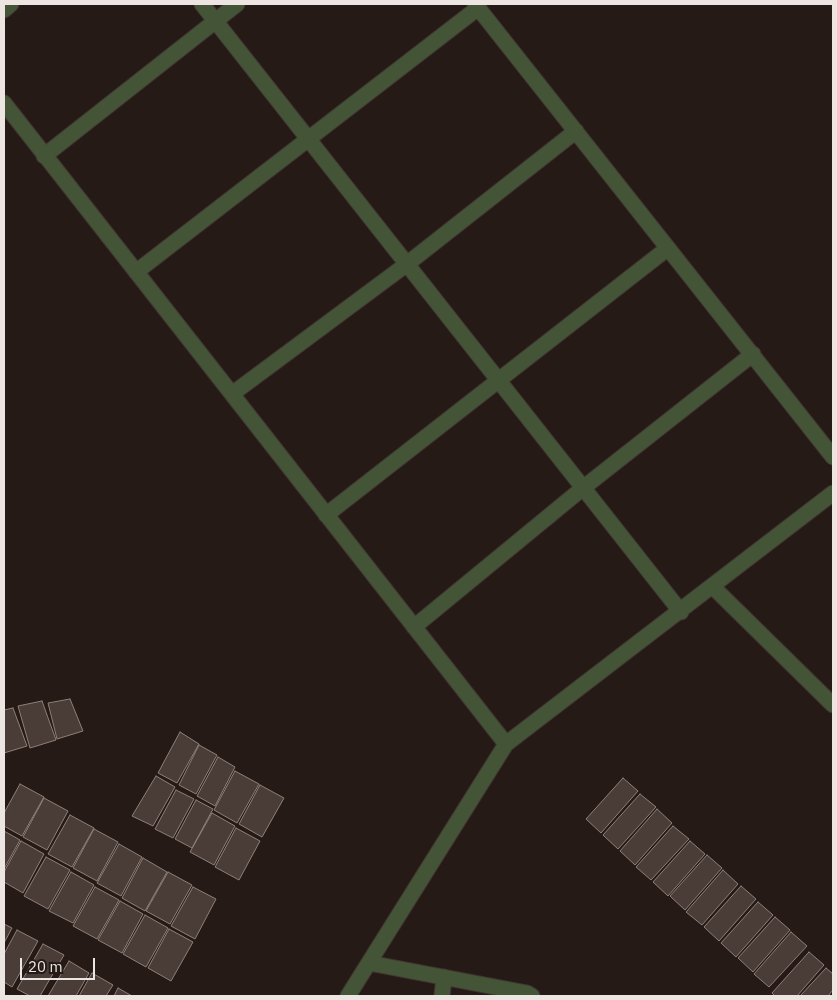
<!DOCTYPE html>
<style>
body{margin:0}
#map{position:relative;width:837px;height:1000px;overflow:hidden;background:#251a15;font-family:"IBM Plex Sans",sans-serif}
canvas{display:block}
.frame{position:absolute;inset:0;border:5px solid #ede5e2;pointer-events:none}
.scale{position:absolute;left:20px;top:958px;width:75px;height:22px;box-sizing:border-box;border:2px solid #ede5e2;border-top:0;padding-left:6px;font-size:15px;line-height:18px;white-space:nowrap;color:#ede5e2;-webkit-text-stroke:4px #251a15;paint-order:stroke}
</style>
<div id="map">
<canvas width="837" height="1000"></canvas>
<div class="frame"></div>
<div class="scale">20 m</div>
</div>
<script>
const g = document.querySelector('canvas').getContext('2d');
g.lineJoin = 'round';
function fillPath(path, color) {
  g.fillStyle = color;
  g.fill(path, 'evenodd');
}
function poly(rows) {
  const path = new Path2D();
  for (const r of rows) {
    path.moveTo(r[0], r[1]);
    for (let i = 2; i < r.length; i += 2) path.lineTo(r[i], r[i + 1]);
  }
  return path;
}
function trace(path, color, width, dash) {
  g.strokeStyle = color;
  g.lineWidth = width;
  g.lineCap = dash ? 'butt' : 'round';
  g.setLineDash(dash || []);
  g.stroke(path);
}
const building = poly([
 [70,699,83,731,57,739,48,703,70,699],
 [42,701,56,740,30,748,18,706,42,701],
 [13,708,27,746,4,753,4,710,13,708],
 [180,732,199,744,177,783,158,773,180,732],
 [199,745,217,755,196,794,179,785,199,745],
 [218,757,235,767,215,806,197,796,218,757],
 [235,771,259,784,237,823,214,810,235,771],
 [156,776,175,787,153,826,132,816,156,776],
 [623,778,638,791,601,833,586,819,623,778],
 [20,784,44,797,22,836,4,826,4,813,20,784],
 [260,785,284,798,262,837,239,824,260,785],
 [176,790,194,799,173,838,155,829,176,790],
 [640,794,656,807,618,849,603,835,640,794],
 [44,798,68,811,47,850,23,837,44,798],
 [196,800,213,809,192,848,175,839,196,800],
 [657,809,672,823,635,865,620,851,657,809],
 [212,813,235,826,214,865,190,852,212,813],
 [70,815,94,828,72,867,48,854,70,815],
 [673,826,689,839,651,880,636,867,673,826],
 [236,828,260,841,239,880,215,867,236,828],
 [94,829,118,842,97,881,73,868,94,829],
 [4,831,20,840,4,869,4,831],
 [21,841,44,854,23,893,4,882,4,872,21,841],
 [690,841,705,854,668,896,653,882,690,841],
 [119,844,142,857,121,896,97,883,119,844],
 [707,855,722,868,685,910,670,896,707,855],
 [46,857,70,870,48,909,24,896,46,857],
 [143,858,167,872,145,911,122,898,143,858],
 [723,870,738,884,702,925,686,912,723,870],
 [71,872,94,885,73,923,49,911,71,872],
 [168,872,192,885,170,924,146,911,168,872],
 [741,886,756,899,719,941,704,927,741,886],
 [95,887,119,900,97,939,73,926,95,887],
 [193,887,216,899,195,939,171,926,193,887],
 [120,901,143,914,122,953,98,940,120,901],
 [758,902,773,915,736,957,721,943,758,902],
 [145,915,168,928,146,967,123,954,145,915],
 [775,917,790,930,753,972,738,958,775,917],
 [4,924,12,928,4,943,4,924],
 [169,929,193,942,171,981,148,968,169,929],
 [17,930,38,941,12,987,4,982,4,954,17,930],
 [791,932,807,946,769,987,754,974,791,932],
 [43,944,64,955,40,996,30,996,17,989,43,944],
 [809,952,824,965,797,996,775,996,772,993,809,952],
 [69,961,89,973,76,996,48,996,69,961],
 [826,968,833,974,833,990,828,996,800,996,826,968],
 [92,973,113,985,106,996,79,996,92,973],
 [118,988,132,996,114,996,118,988]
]);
fillPath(building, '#4a3d38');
trace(building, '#8e8079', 1);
const minor = poly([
 [202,4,681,612],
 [475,4,833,457],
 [4,10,11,4],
 [4,103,506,744],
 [44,156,237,4],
 [136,272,478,8],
 [232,394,407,264,576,131],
 [326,515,668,248],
 [713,587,833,705],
 [414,627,583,488,753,354],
 [369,963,527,993,532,996],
 [348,996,506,744,833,493],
 [442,996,444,977]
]);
trace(minor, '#413632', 17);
trace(minor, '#445436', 15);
</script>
